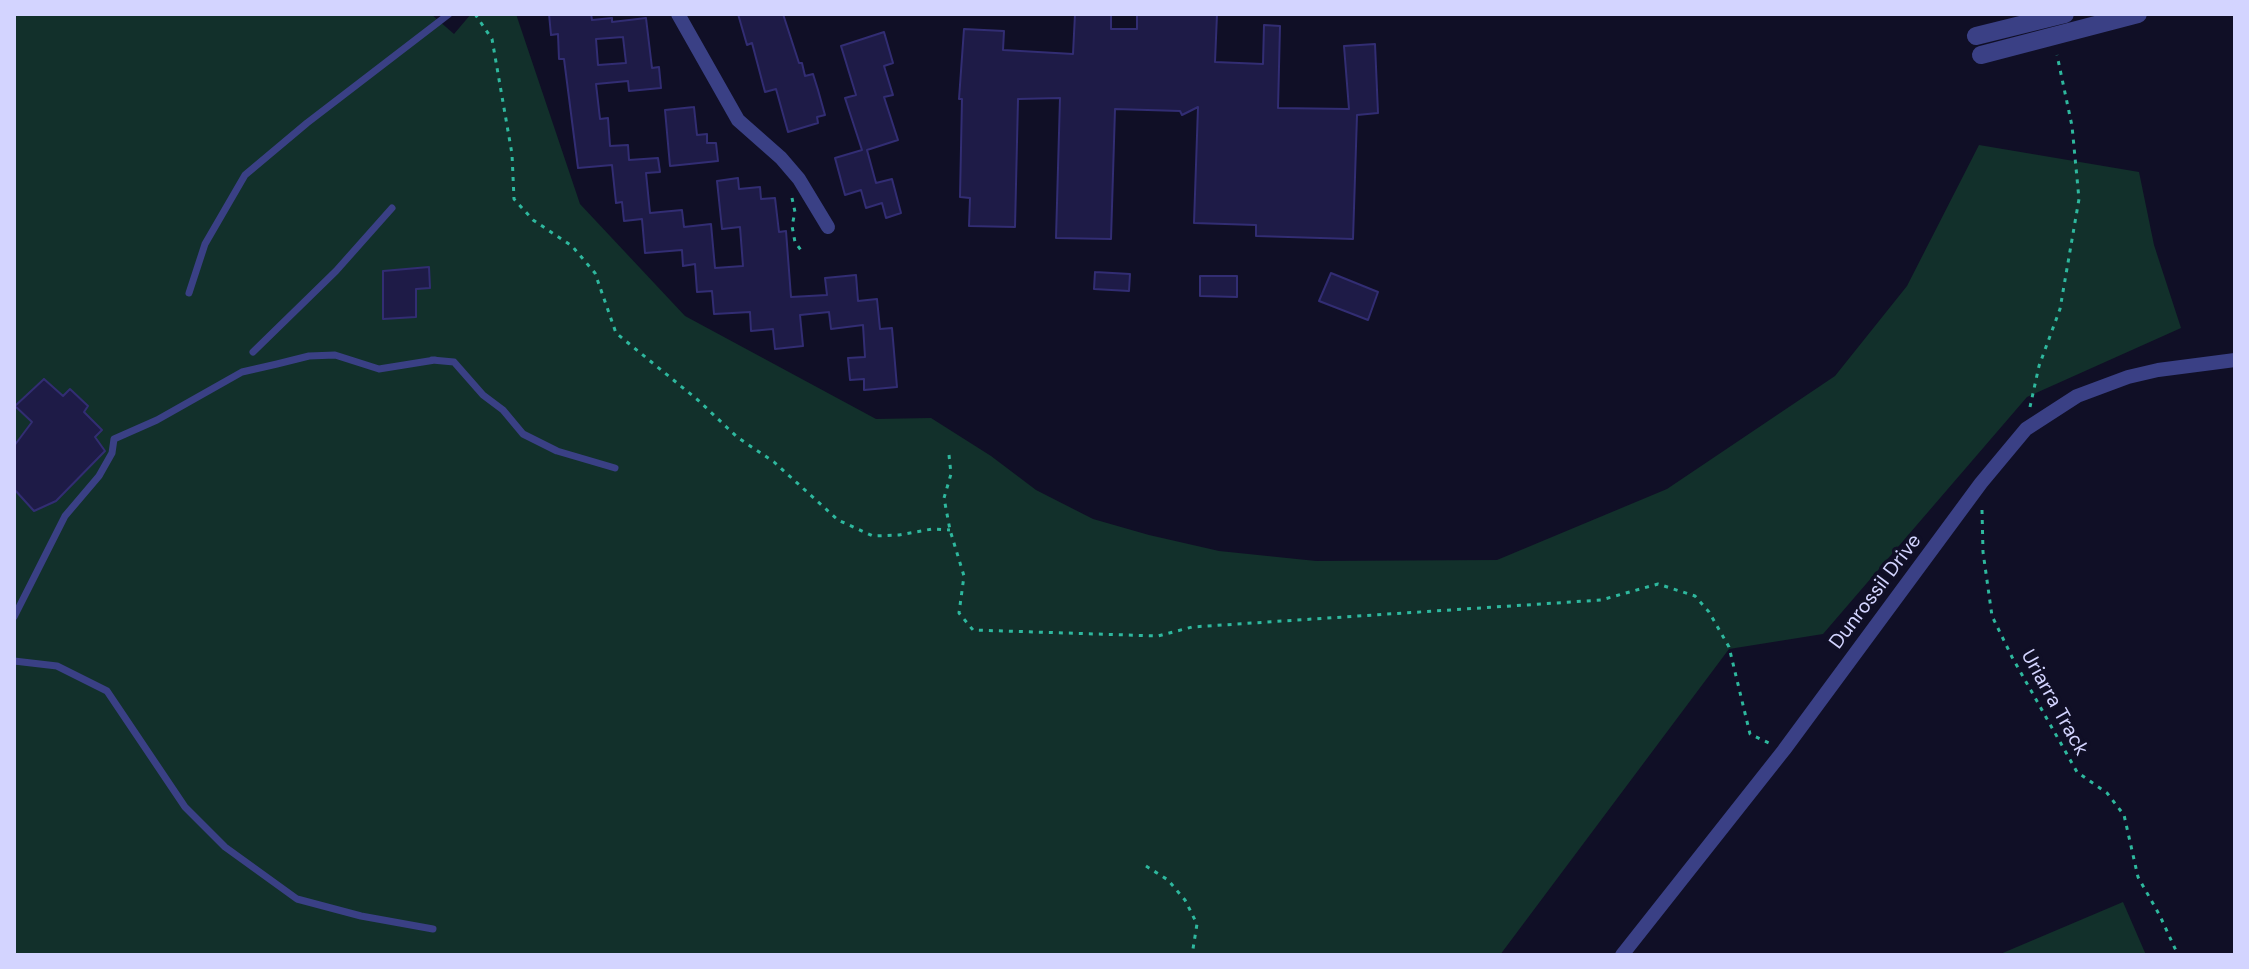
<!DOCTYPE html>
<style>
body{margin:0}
#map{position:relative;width:2249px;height:969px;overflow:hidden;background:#100f26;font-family:"DM Sans",sans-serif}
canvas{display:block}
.frame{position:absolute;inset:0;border:16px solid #d3d4ff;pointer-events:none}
</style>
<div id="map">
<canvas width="2249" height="969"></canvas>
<div class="frame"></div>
</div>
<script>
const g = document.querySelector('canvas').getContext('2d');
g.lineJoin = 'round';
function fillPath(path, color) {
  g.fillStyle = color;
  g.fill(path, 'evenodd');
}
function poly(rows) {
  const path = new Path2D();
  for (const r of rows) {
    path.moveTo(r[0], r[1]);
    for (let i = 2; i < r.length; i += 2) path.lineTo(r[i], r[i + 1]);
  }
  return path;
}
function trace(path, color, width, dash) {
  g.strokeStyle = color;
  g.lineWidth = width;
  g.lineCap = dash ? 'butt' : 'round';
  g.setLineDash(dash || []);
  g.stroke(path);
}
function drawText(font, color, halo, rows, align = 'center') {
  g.font = font + ' "DM Sans",sans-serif';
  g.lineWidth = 7;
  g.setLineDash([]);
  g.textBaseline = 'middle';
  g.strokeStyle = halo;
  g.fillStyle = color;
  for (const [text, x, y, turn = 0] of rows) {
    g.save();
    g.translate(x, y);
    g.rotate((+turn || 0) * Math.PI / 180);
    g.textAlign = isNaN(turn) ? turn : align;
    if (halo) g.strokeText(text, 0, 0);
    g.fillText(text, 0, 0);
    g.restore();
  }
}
fillPath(poly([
 [14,14,431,14,454,34,471,14,516,14,580,204,685,316,876,419,931,418,991,456,1036,490,1093,519,1149,535,1219,551,1316,561,1497,560,1667,489,1835,376,1907,286,1979,145,2139,172,2154,245,2181,328,2027,397,1823,634,1729,649,1500,955,14,955],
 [2123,902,2146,955,1998,955]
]), '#12302b');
const building = poly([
 [549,14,591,14,592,20,612,18,612,22,646,18,652,68,659,67,661,88,629,91,628,81,596,84,600,119,608,118,610,146,628,145,629,160,658,158,660,172,646,173,650,213,682,210,684,227,711,224,715,268,743,266,740,227,722,229,717,181,738,178,739,189,760,187,761,199,775,198,779,232,786,231,791,297,827,295,825,278,856,275,858,301,877,299,880,329,892,328,897,387,864,390,864,379,850,380,848,358,865,357,863,325,831,329,829,312,800,315,803,346,775,349,773,329,751,331,750,312,714,314,712,291,697,292,695,264,683,266,682,250,645,253,642,219,624,221,622,202,616,203,612,165,578,168,564,59,559,59,558,34,551,35,549,14],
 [623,37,626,63,598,65,596,39,623,37],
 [738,14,783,14,799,63,802,63,805,76,813,74,818,90,825,115,817,117,818,123,788,132,776,89,765,92,752,43,747,45,738,14],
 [1075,14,1111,14,1111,29,1137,29,1137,15,1217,14,1215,62,1263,64,1264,25,1280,26,1278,108,1349,109,1344,46,1375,44,1378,113,1357,115,1353,239,1256,236,1256,225,1194,223,1198,107,1182,115,1180,111,1115,109,1111,239,1056,238,1060,98,1018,99,1015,227,969,226,970,198,960,197,962,99,959,99,964,29,1004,31,1003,50,1073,54,1075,14],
 [884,32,893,63,884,66,893,95,884,97,898,140,867,150,876,183,892,179,901,213,886,218,882,203,866,208,861,190,845,195,835,158,862,150,845,98,856,95,841,46,884,32],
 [694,107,697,135,707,134,707,143,716,143,718,161,670,166,665,110,694,107],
 [429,267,430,288,416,289,416,317,383,319,383,271,429,267],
 [1095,272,1130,274,1129,291,1094,289,1095,272],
 [1331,273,1378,292,1368,320,1319,301,1331,273],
 [1200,276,1237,276,1237,297,1200,296,1200,276],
 [44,379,63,396,70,389,88,406,84,412,102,430,95,437,105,451,56,501,34,511,14,489,14,446,32,422,15,406,44,379]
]);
fillPath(building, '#1e1b47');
trace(building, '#322d73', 2);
trace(poly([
 [475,14,492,39,512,154,514,199,533,220,572,246,595,273,616,333,699,401,737,437,774,462,838,520,873,536,899,535,932,529,950,530],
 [792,198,795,212,792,226,795,242,803,253],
 [2030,407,2039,366,2060,309,2079,199,2072,126,2057,55],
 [949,455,951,474,944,498,950,530,964,576,959,613,973,630,1158,636,1192,627,1601,600,1658,584,1695,596,1709,612,1729,647,1750,734,1769,743],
 [1982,510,1983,552,1992,616,2012,657,2077,772,2107,793,2124,815,2138,877,2160,916,2178,955],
 [1146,866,1168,880,1185,900,1197,924,1192,955]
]), '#2eb89e', 3, [4, 6]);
trace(poly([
 [189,293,205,244,245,175,307,123,449,14],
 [253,352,336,271,392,208],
 [432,360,454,362,483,395,503,410,523,434,557,451,615,468],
 [14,617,65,516,99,476,112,453,114,439,157,420,242,372,277,364,309,356,335,355,379,369,435,360],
 [14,661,57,666,107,691,185,807,225,847,297,899,361,916,433,929]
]), '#3a4085', 7);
trace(poly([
 [678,14,738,120,781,158,799,179,828,227],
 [1622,955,1784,750,1981,483,2026,429,2077,396,2128,377,2158,370,2235,360]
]), '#3a4085', 14);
trace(poly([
 [1976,36,2065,14],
 [1981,55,2138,14]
]), '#3a4085', 18);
drawText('20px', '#d3d4ff', '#100f26', [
 ["Dunrossil Drive",1876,592,-53],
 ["Uriarra Track",2054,703,61]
]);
</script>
